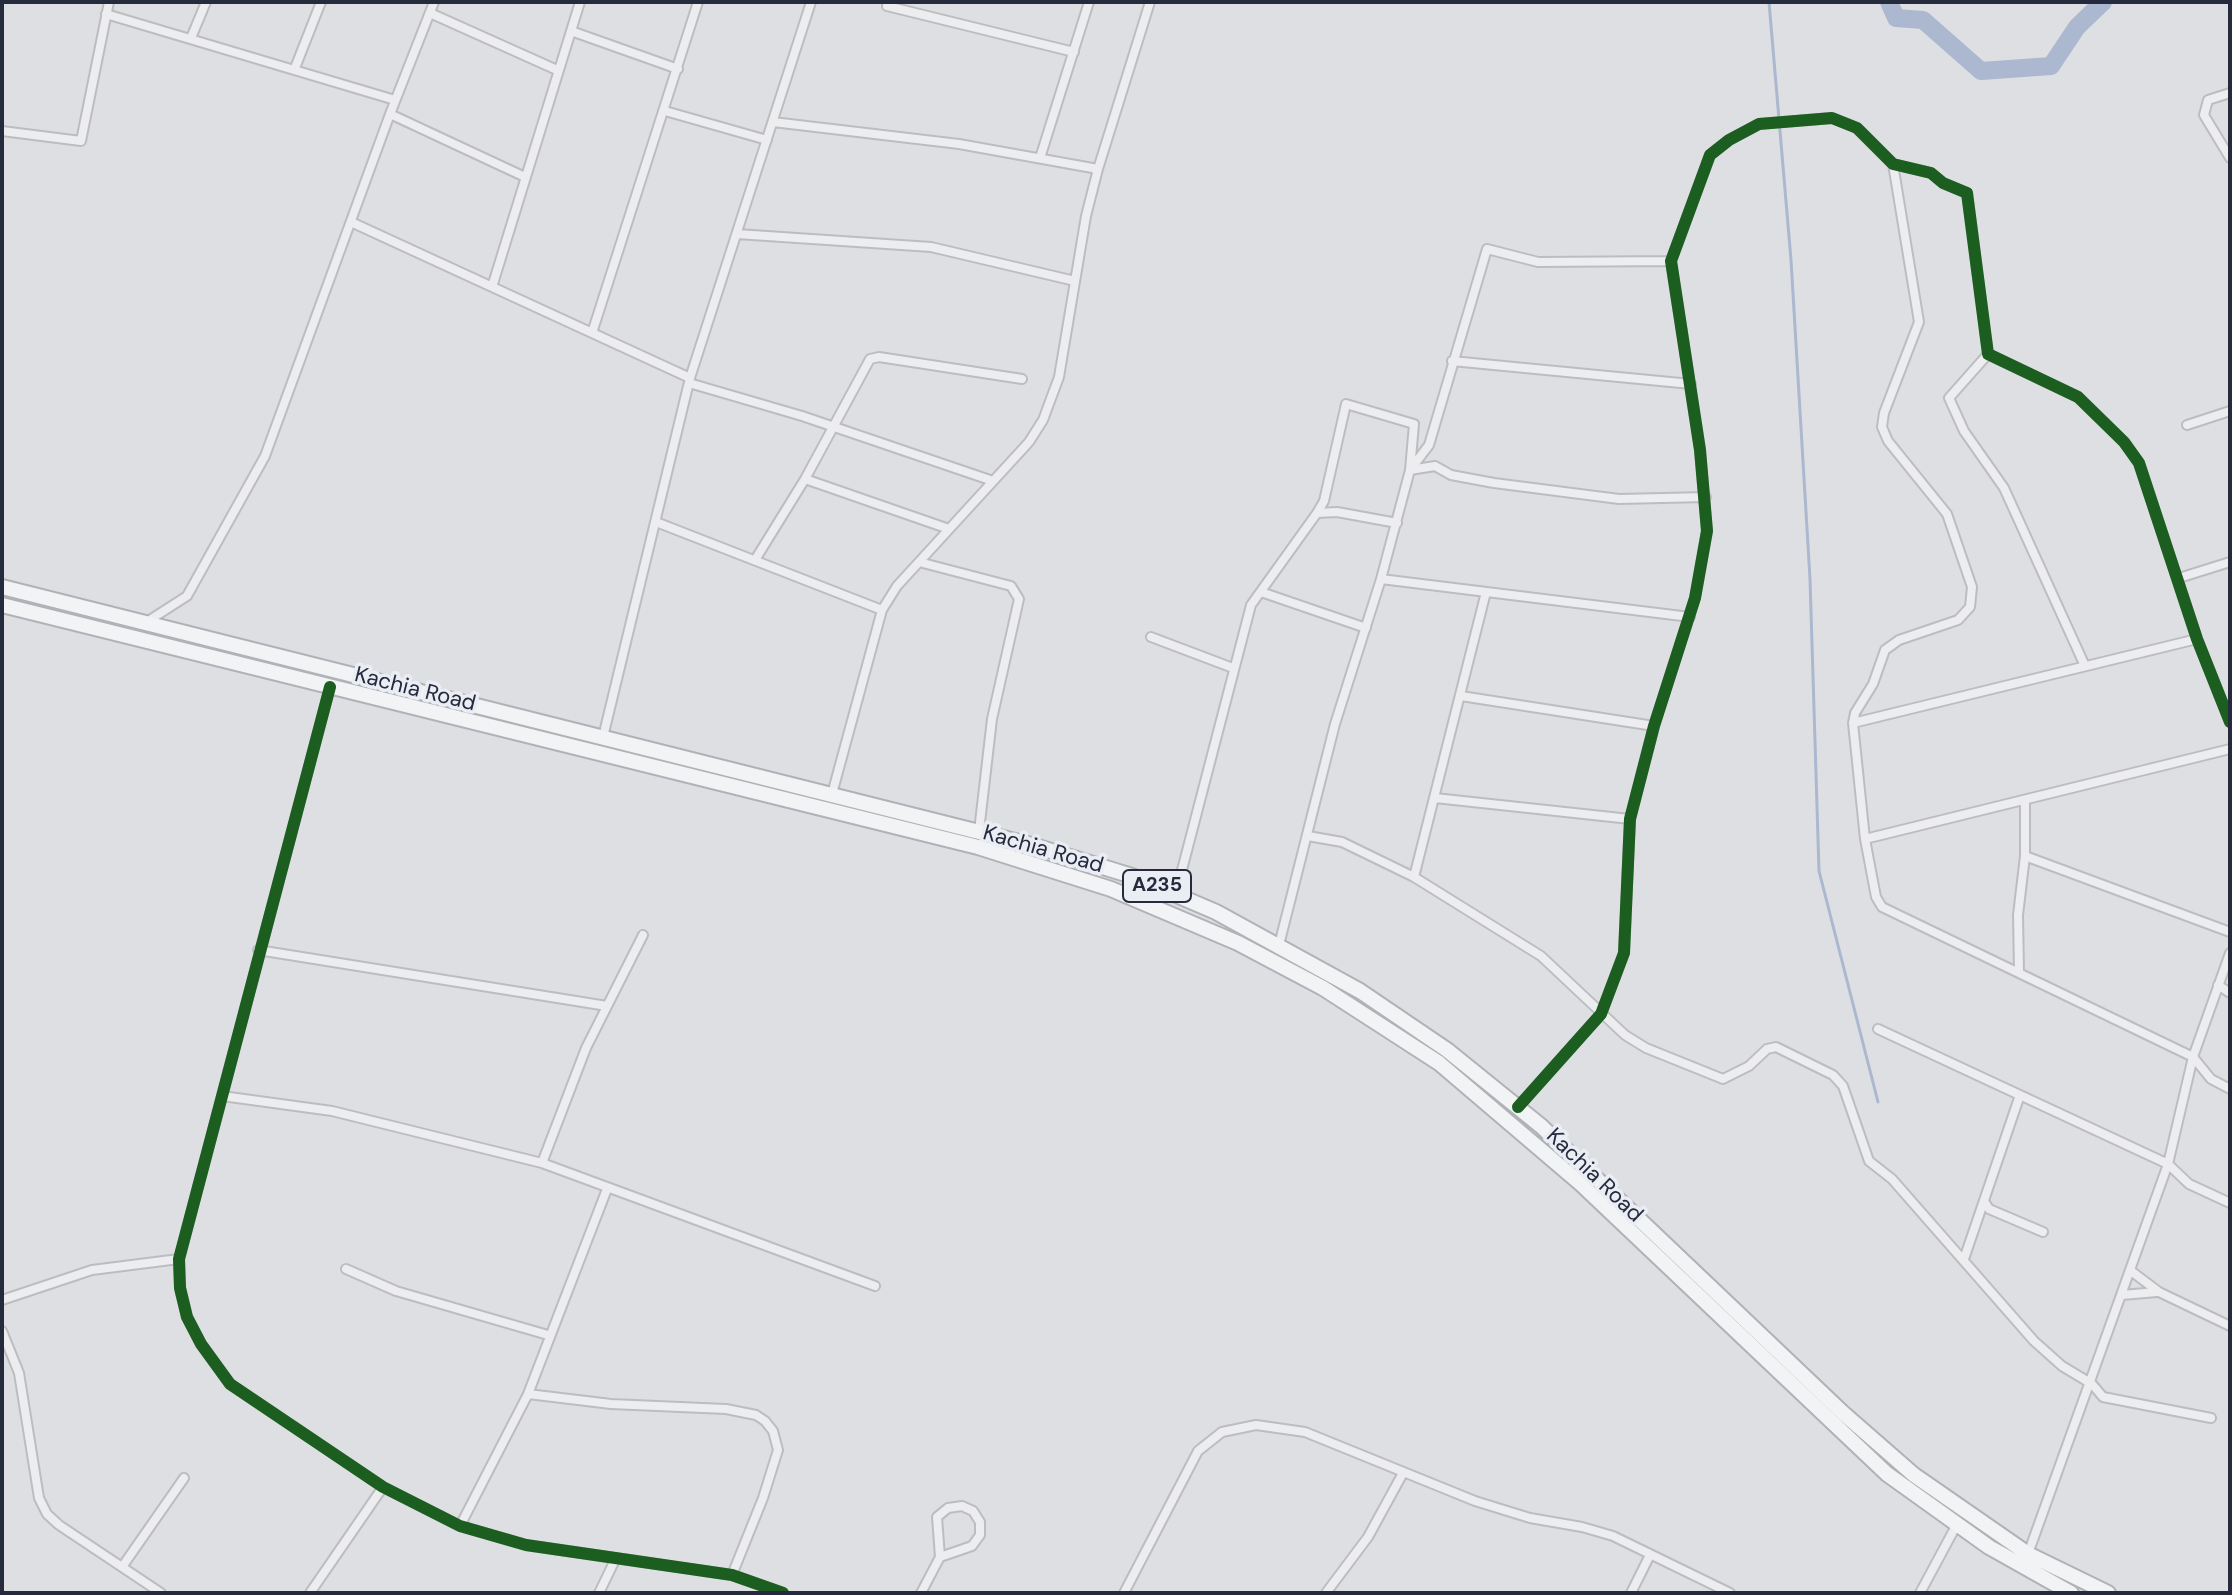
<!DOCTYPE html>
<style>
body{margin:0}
#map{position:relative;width:2232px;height:1595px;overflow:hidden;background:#dedfe3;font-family:"DM Sans",sans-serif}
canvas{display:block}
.frame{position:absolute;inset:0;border:4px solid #252a3c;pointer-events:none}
</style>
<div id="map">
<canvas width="2232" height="1595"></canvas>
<div class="frame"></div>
</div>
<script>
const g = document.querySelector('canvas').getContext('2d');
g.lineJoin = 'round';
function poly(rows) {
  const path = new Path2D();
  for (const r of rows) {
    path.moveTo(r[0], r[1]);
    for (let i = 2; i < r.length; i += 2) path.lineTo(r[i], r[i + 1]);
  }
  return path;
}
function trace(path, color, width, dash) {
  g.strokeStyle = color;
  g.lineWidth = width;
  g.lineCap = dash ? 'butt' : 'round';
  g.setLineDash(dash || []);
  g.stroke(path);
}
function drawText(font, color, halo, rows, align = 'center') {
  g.font = font + ' "DM Sans",sans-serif';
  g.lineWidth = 7;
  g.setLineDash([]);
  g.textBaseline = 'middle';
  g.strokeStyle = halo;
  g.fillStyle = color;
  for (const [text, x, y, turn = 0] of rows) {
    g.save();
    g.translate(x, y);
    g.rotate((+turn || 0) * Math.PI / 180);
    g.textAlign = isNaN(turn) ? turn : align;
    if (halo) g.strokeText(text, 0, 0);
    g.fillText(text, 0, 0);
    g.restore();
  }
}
trace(poly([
 [1769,2,1791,260,1810,579,1819,871,1878,1102]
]), '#abb8cf', 3);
trace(poly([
 [1889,2,1896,18,1923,20,1981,71,2051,66,2077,27,2103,2]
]), '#abb8cf', 18);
const minor = poly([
 [887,6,1074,52],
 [430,13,557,70],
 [106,14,395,100],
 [571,31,678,69],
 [191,38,206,2],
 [295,68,321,2],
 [2230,93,2208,100,2204,115,2230,158],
 [665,111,767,140],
 [390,114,525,177],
 [773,122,959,144,1098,169],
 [2,131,81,141,109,2],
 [1040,158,1089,2],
 [1893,164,1919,322,1884,413,1882,427,1888,441,1947,514,1972,587,1970,607,1958,620,1899,640,1885,650,1873,684,1855,713,1853,723,1865,839,1876,897,1882,907,2193,1057,2211,1079,2230,1089],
 [351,222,690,378],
 [737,234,931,247,1075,281],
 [492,287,580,2],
 [592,333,698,2],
 [1988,354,1949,398,1964,431,2004,488,2085,666],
 [1452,361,1691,384],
 [689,383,802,416,993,481],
 [2187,425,2230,411],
 [805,479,949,529],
 [1317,513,1324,501,1346,404,1414,424,1410,470,1435,466,1451,475,1494,483,1619,499,1706,497],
 [656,522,882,610],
 [755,560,805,479,870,359,879,357,1022,379],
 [919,562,1011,586,1019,599,992,719,979,831],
 [2179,578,2230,562],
 [1381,579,1690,617],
 [1261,592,1366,628],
 [145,623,187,596,265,456,390,114,434,2],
 [1151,637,1233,668],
 [330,687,179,1259,180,1288,187,1317,201,1344,230,1384,383,1487,460,1526,526,1545,732,1575,783,1593],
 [1461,696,1654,726],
 [1853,723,2197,639],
 [603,737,690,378,811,2],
 [832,794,882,610,897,586,1029,442,1043,420,1059,377,1086,216,1098,169,1150,2],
 [1435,798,1630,819],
 [1308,836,1342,842,1414,877,1541,956,1625,1035,1646,1048,1723,1079,1749,1066,1767,1049,1776,1047,1833,1075,1843,1086,1869,1161,1892,1179,2034,1341,2062,1366,2092,1384,2103,1397,2211,1418],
 [1865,839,2230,749],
 [2025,856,2230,932],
 [1414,877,1486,592],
 [1176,893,1251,605,1317,513,1337,512,1397,523],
 [1279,945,1335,724,1381,579,1410,470,1429,445,1487,249,1538,262,1671,261],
 [258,950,607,1006],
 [2019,971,2018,915,2025,856,2025,801],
 [2218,985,2230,993],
 [1878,1029,2168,1164,2189,1184,2230,1203],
 [222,1096,332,1111,542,1163,875,1286],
 [1518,1107,1601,1014,1624,953,1630,819,1654,726,1695,598,1707,531,1700,450,1671,261,1710,155,1729,140,1759,124,1832,118,1857,128,1893,164,1931,173,1943,183,1967,193,1988,354,2078,397,2124,442,2139,463,2197,639,2230,722],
 [542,1163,586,1048,643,935],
 [1984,1201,1989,1209,2043,1232],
 [1964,1259,2020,1095],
 [346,1269,396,1291,548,1335],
 [2131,1271,2159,1292,2230,1326],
 [2122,1295,2157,1292],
 [2,1300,92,1270,179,1259],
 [2,1331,19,1373,39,1498,47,1514,59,1525,161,1593],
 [528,1394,611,1404,726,1409,756,1415,765,1421,773,1431,778,1450,763,1498,732,1575],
 [460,1526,528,1394,607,1189],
 [2028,1554,2168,1164,2193,1057,2230,953],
 [122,1567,184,1478],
 [310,1593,383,1487],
 [599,1593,616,1558],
 [921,1593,940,1557,937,1517,948,1508,962,1506,973,1511,980,1522,980,1535,972,1546,940,1557],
 [1124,1593,1198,1451,1222,1432,1256,1425,1305,1432,1475,1501,1530,1518,1582,1527,1613,1536,1730,1593],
 [1326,1593,1368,1537,1403,1473],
 [1631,1593,1650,1555],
 [1920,1593,1956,1526]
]);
const trunk = poly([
 [2,587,1035,846,1132,876,1216,912,1360,991,1447,1050,1541,1126,1843,1413,1914,1475,2028,1554,2108,1593],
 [2,605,978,847,1111,889,1238,943,1323,988,1439,1063,1581,1184,1887,1474,1989,1547,2071,1593]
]);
trace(minor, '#bcbdc1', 12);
trace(trunk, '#b0b2b8', 18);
trace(minor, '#ededf0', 8);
trace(trunk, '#f2f3f4', 14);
trace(poly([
 [330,687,179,1259,180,1288,187,1317,201,1344,230,1384,383,1487,460,1526,526,1545,732,1575,783,1593],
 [1518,1107,1601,1014,1624,953,1630,819,1654,726,1695,598,1707,531,1700,450,1671,261,1710,155,1729,140,1759,124,1832,118,1857,128,1893,164,1931,173,1943,183,1967,193,1988,354,2078,397,2124,442,2139,463,2197,639,2230,722]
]), '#1b5e20', 12);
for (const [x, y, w] of [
 [1157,886,68]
]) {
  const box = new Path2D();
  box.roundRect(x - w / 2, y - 16, w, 32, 6);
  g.fillStyle = '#eaedf4';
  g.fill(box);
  trace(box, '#252a3c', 2);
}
drawText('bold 20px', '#252a3c', null, [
 ["A235",1157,886]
]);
drawText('22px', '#252a3c', '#eaedf4', [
 ["Kachia Road",415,690,14],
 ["Kachia Road",1043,850,16],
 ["Kachia Road",1594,1176,44]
]);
</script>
